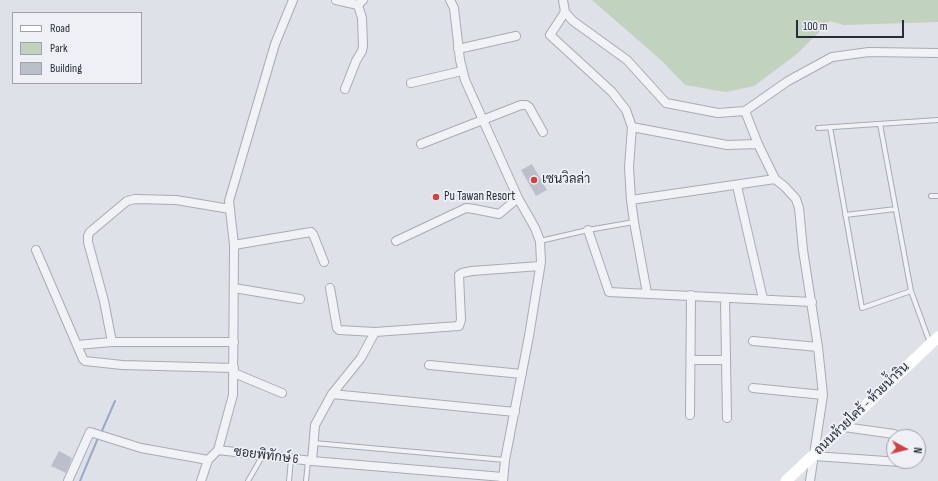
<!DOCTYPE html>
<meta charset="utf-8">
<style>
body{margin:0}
#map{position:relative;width:938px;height:481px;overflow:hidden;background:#dee1e8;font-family:"Sofia Sans Condensed",sans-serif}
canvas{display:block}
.legend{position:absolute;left:12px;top:12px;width:130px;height:72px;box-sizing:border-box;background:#eef0f5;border:1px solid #9ea2ac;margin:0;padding:5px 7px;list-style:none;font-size:12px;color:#272d3f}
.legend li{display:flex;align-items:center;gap:8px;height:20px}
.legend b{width:20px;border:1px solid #9ea2ac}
.north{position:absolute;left:886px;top:429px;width:40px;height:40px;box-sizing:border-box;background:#eef0f5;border:1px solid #9ea2ac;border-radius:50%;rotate:97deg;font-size:11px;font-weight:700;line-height:16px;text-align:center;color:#272d3f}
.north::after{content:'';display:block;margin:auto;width:14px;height:18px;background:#ce4243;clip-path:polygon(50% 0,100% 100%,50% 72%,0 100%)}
.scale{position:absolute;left:796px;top:20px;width:108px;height:18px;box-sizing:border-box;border:2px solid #272d3f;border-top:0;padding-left:5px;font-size:12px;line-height:14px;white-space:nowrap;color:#272d3f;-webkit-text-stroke:3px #eef0f5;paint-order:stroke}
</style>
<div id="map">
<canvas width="938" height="481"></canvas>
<ul class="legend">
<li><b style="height:5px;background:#fff"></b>Road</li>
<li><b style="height:11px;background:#c1d2bf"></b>Park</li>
<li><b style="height:11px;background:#bbbfcb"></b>Building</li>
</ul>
<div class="north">N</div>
<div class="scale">100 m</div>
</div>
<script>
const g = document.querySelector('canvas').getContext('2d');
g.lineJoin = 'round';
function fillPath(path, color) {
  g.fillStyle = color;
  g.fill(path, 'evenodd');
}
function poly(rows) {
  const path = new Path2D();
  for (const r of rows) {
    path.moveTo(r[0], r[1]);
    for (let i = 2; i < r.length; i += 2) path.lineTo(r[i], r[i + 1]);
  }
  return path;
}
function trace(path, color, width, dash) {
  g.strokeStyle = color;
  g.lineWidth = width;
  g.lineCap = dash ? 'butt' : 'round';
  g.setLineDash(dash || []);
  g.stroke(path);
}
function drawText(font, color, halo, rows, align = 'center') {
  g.font = font + ' "Sofia Sans Condensed",Sarabun,sans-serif';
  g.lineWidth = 3.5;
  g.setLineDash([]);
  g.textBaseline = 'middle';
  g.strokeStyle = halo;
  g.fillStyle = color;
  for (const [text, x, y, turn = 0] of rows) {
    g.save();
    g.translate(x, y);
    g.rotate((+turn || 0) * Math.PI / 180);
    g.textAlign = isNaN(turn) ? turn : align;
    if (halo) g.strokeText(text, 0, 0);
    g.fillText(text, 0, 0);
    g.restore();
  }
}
fillPath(poly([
 [592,0,938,0,938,22,844,25,830,21,797,54,754,86,726,92,685,85,662,61]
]), '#c1d2bf');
trace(poly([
 [101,433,115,401],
 [80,481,98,438]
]), '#99a9c8', 2);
fillPath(poly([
 [532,164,547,190,536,196,521,170],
 [59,451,72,458,66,473,51,466]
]), '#bbbfcb');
const service = poly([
 [880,124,911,291,930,343],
 [830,127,862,308,911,291],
 [818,128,938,120],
 [931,196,938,196],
 [845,215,896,209],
 [540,241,588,230,634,222],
 [314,443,505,460],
 [248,481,263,455],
 [289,481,291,459],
 [306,481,308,461]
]);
const minor = poly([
 [336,0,358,5,363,0],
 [450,0,454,8,460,60,465,80,518,198,535,228,540,241,541,262,529,336,505,460,503,481],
 [563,0,565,12,573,21,627,60,666,103,718,113,745,111,788,81,832,57,869,52,938,53],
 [565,12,550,35,612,92,626,110,632,127,629,167,631,200,634,222,647,293],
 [458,49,516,36],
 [411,83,462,71],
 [345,89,356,61,362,51,363,46,362,18,358,5],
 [745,111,758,144,775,179,784,186,796,199,799,208,803,250,818,347,823,395,810,481],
 [632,127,727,145,758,144],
 [421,144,521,105,526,105,529,107,543,132],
 [737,186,763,299],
 [631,200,775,179],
 [588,230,609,292,812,302],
 [396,241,466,208,474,209,499,214,518,198],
 [234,245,311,232,313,234,324,262],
 [36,250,83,359,85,361,122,365,234,368],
 [234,288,300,299],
 [330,288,337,328,339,330,375,332],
 [725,298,727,418],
 [753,341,818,347],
 [112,342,104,301,88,242,88,236,90,232,127,201,135,199,176,200,230,209],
 [77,345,112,342,234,342],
 [691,360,725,360],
 [429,365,522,374],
 [234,373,282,393],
 [753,388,823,395],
 [332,394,515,412],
 [690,415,691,295],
 [844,427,894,434],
 [218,450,233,395,234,245,229,201,275,44,293,0],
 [814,456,900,462],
 [312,461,315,425,332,394,361,358,375,332,459,326,461,320,459,275,462,273,472,271,540,266],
 [68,481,90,432,141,448,208,460,218,450,312,461,503,477],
 [201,481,208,460]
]);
trace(service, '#a7abb5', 6);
trace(minor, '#a7abb5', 10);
trace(service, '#f1f2f6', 4);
trace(minor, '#f1f2f6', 8);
trace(poly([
 [786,481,938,337]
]), '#fff', 11);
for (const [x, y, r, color] of [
 [534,180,4,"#ce4243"],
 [436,197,4,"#ce4243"]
]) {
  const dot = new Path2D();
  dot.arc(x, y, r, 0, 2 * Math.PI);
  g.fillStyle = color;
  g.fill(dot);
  trace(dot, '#eef0f5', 1.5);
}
drawText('13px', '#272d3f', '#eef0f5', [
 ["เซนวิลล่า",542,180],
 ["Pu Tawan Resort",444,197]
], 'left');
drawText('13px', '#272d3f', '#eef0f5', [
 ["ถนนห้วยไคร้ - ห้วยน้ำริน",862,409,-44],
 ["ซอยพิทักษ์ 6",266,456,7]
]);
</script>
